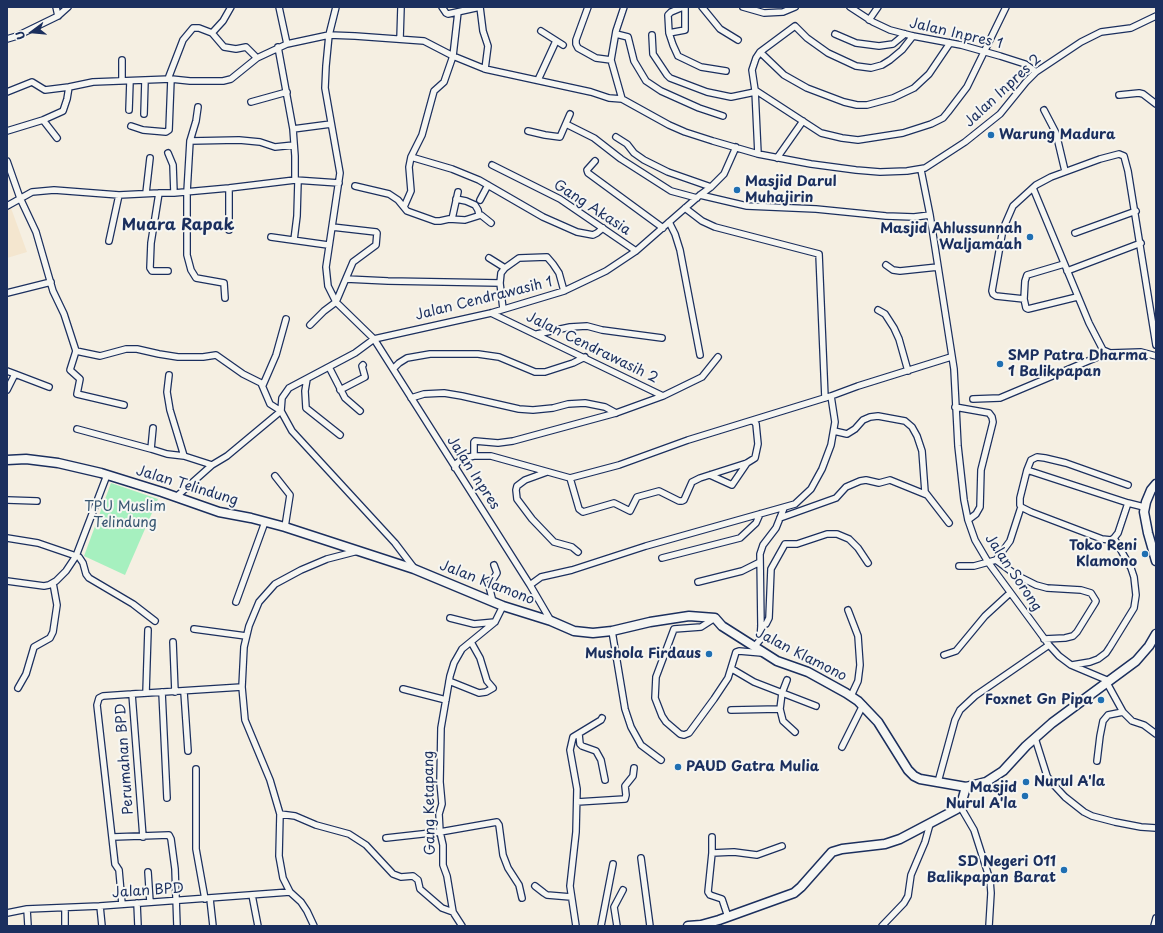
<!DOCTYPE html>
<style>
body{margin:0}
#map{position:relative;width:1163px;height:933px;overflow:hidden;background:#f5efe2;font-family:"Playpen Sans",sans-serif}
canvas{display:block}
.frame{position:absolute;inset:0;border:8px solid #1b2f5e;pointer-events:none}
.north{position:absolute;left:12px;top:12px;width:40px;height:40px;-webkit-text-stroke:3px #f6f6f2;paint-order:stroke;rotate:254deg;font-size:11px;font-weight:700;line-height:16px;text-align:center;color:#1b2f5e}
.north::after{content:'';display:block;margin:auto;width:14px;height:18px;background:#1b2f5e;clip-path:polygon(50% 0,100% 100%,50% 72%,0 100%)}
</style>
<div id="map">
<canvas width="1163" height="933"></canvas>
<div class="frame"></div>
<div class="north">U</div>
</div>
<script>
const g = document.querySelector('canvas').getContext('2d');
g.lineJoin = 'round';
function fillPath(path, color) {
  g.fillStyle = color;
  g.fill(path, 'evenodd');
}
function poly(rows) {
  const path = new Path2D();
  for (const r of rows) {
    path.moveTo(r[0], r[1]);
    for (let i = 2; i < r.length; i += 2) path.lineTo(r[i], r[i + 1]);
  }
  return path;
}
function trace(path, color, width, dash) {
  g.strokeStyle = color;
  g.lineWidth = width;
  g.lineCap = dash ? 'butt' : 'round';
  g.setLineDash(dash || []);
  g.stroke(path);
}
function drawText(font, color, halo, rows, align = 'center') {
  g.font = font + ' "Playpen Sans",sans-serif';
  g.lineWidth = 4;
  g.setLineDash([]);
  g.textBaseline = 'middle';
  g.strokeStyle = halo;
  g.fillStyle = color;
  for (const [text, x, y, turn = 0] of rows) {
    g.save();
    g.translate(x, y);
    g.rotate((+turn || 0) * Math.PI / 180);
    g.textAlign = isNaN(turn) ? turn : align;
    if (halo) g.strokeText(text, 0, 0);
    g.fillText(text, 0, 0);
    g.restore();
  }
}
fillPath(poly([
 [11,208,27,252,7,258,7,210]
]), '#f4e6cf');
fillPath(poly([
 [111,483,158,499,125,575,84,556]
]), '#a6f0bf');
const street = poly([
 [56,7,58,16],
 [279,7,287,44],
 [336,7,329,35,326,66,325,88,340,173,326,267,328,286,336,302,374,339,530,585,551,621],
 [442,7,446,13,448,14,480,7],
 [480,7,483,31,488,46,485,69],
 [588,7,576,40,576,44,578,48,596,58,611,60],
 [683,7,671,12,668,15,669,33,673,45,678,56,701,67,726,71],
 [702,7,720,29,738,40],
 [743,7,764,13,783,12,795,7],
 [850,7,873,22,890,30,913,36,961,45,1000,56,1025,64,1036,72],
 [869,20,878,7],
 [541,31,563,45],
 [212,33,223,21,231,7],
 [669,33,685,30,685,7],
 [616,34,628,37,634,61,646,81,661,91,699,108,723,116],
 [835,34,856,43,879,46,893,44,905,34],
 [652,35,653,54,667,75,670,78,707,92,731,97,755,92],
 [7,39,17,36,58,16,68,7],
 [400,39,401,7],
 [278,47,293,129,295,156,295,180],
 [760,52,784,75,807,88,844,102,857,105,867,105,893,98,914,88,929,74,950,43],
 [168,79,183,40,193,28,199,28,212,33,224,47,236,49,246,47,257,58],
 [538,80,556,41],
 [122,81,122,60],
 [755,90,821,133,842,138,858,140,903,133,931,124,943,118,948,112,967,87,1006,7],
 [7,92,32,82,45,90,69,87],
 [1119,95,1139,93,1143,94,1156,104],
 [622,99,611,60,616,31,624,7],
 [251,102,287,92],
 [198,107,196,121,190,141,187,192,187,255,191,270,196,278,224,283,225,298],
 [129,110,130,81],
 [1044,110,1056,133,1065,171],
 [144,114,145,80],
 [43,120,57,138],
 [566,124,594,138,621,159,671,191,697,198],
 [131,126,143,130,166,132,169,130,171,79],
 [293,129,331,124],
 [7,131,43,120,63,111,67,99,69,87,93,82,171,79,190,81,223,81,231,79,257,58,287,44,329,35,355,36,424,41,453,56,485,69,591,92,609,98,622,99,669,125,685,132,713,141,758,154,811,164,856,170,880,172,907,171,925,168,965,142,1000,114,1026,82,1036,72,1081,42,1101,32,1131,28,1156,16],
 [528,131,545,135,560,137,570,114],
 [616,137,627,144,634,153,644,160,668,172,711,187],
 [190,141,239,140,260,142,275,147,294,145],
 [168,153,173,165,174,193],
 [758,154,755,90,752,70,756,58,760,52,795,26,807,38,828,53,856,66,871,68,882,65,890,60,902,50,913,36],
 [411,157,452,169,479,180,543,217,577,232,593,235,597,233,603,228],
 [777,158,803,121],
 [7,161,20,198,36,232,53,291,64,314,76,351,100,356,126,349,137,349,159,354,178,357,203,357,216,355,243,374,261,383,270,404,281,411,292,431,395,543,414,568],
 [595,161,587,170,588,173,663,228],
 [492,165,560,199,636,251],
 [921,170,930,215,954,369,958,446,964,500,968,520,975,540,988,562,1049,645,1059,656,1071,665,1109,681],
 [355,186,389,194,398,200,407,211,435,221,440,221,449,219,465,220,481,215,491,223],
 [229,188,229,230],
 [1033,188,1089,323,1103,350,1110,353,1141,352,1156,356],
 [146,193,150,158],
 [159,193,151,243,150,268,152,271,168,271],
 [700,195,747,206,816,209,886,216,914,217,930,215],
 [456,199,466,201,475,205,478,210,479,215],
 [480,200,488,185],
 [7,206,32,192,54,190,119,195,159,193,174,193,229,188,295,180,339,183],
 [404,207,411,191,409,167,411,157,422,135,434,91,444,82,453,56,458,12],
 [685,208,702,221,715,227,819,254,825,398],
 [452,219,458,192],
 [669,222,675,234,680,250,700,355],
 [1075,233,1136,211],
 [271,237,328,245],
 [294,240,297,216,298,181],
 [109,241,119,195],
 [489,258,505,268],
 [1064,264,1027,275,1025,281,1024,299,1026,308,1028,309,1077,297],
 [886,265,893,270,900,271,938,267],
 [1067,271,1141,243],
 [346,279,388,281,500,283,503,309],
 [500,283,501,273,505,268,519,258,547,257,553,264,559,273,564,291],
 [7,293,51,282],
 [1024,299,996,296,993,294,992,291,1003,229,1013,206,1036,185,1051,177,1100,159,1119,154,1124,156,1128,171,1156,345],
 [878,310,885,314,894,328,899,339,908,371],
 [491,313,663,396,702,377,718,357],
 [310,325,324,311,336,302,353,262,376,245,377,233,376,232,332,227],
 [537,334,570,327,587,326,602,330,662,338],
 [76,351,70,370,80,379,77,394,124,405],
 [329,367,345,398,360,411],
 [393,369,399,363,407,358,430,354,478,354,499,357,535,372,545,372,573,363,585,357],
 [7,371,15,374,7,390],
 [15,374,49,387],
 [169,375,167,392,170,410,184,456],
 [307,379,305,391,306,408,340,435],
 [263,385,276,355,286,319],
 [340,390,365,377,362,366,363,365],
 [831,396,858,386,951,357],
 [411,398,424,394,444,393,462,396,519,409,533,410,553,408,568,404,585,403,605,407,616,413],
 [973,399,1000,398,1107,353],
 [955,407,989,413,992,417,993,422,981,470,980,507,976,514,968,520],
 [153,428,151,449,167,454,184,456,212,465,227,456,281,411,282,398,289,388,355,353,374,339,491,313,564,291,606,271,636,251,700,195,711,187,724,174,736,147],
 [77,429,151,449],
 [834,431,847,434,855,429,863,420,870,417,878,416,905,421,912,427,917,436,922,451,925,492,949,523],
 [474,456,474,442,475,441,498,443,513,441,616,413,663,396],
 [455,468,457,463,464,458,474,456,491,456,570,478,619,465,688,440,753,420],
 [1027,470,1128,503],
 [547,472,525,480,517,486,516,490,517,499,532,519,554,542,572,547,578,552],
 [107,475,76,556,79,557,83,563,86,574,89,578,133,604,155,621],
 [710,475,732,485,747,463],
 [275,476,290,495,285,527],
 [1128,485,1066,463,1045,458,1037,457,1031,460,1027,470,1020,498,1020,505,1021,507,1031,512,1102,539,1111,540,1114,538,1118,533,1128,503,1144,507],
 [176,497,212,465],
 [7,500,37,501],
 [780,518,836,498,846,487,860,481,866,480,879,483,890,480,927,495],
 [7,538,38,543,76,556,66,571,56,581,49,585,44,586,7,581],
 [662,558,740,538,756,523,760,514],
 [996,560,1010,541,1021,507],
 [959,566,974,566,996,560,1016,575,1036,585,1047,588,1081,590,1091,593,1096,601,1095,603,1077,632,1073,636,1065,638,1044,639],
 [698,582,742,571,760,562],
 [530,585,541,577,572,570,646,546,795,504,811,489,822,469,831,445,835,422,831,396,753,420,756,424,758,444,755,458,747,463,700,478,692,482,684,500,682,501,679,501,659,491,637,497,630,511,614,503,583,512,579,509,570,478],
 [236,602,265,522],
 [493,602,489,586,497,573,494,565],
 [848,610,858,636,860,665,858,681,851,696],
 [450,618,474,624,495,622],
 [715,618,701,627,674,629,656,677,655,698,662,716,666,722,680,734,684,735,689,733,714,699,728,678,736,652,739,651,762,653],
 [761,626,766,624,769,618,771,569,785,544,797,544,827,534,837,534,849,539,858,548,868,563],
 [194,629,246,636],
 [612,631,625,709,631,727,641,745,661,760],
 [173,642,175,692],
 [754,647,760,640,761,626,760,554,763,545,776,528,784,508],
 [944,655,956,651,985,616,1010,593],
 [1072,665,1090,662,1098,659,1106,653,1110,647,1134,608,1136,595,1134,577,1131,568,1114,538],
 [732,669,754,682,816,706],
 [787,680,782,693,780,709,783,721,795,732],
 [449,681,479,693,486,692,493,688,487,681,480,658,471,642],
 [1107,683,1123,712,1132,721,1144,725,1156,734],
 [18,688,26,674,34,647,50,638,53,632,57,605,53,583],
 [403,689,446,700],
 [162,692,167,798],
 [184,692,188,751],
 [146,693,148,630],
 [731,710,780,709],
 [579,734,580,744,582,746,596,751,601,760,605,780],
 [1035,738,1047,776,1052,783,1065,797,1084,812,1092,816,1115,822,1141,827,1156,828],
 [842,747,863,705],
 [1097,761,1100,736,1103,721,1108,715,1123,712],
 [196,769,196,849,205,899],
 [938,782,955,720,960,710,975,696,1049,645],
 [577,802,625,799,626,795,625,786,633,776,634,768],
 [960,806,974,830,990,880,991,893,989,926],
 [280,814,295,816,316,825,349,834,366,845,393,874,401,877,413,876,418,880,420,889,442,908,453,912],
 [113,837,169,835,171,839,175,869,177,926],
 [143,837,132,694,242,687],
 [712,837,712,853,708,892,710,895,722,899,728,917],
 [386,838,440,832,497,822,499,825,503,855,508,868,519,885,522,898],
 [712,853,734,852,757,855,782,846],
 [641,858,650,926],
 [148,872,150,902],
 [535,886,544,893,547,895,571,897],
 [252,895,258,926],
 [210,899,213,926],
 [137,903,138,926],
 [122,904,119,870,115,864,97,705,99,698,103,696,132,694],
 [100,906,102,926],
 [65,908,65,926],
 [27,909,28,926],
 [7,913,27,909,100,906,290,892],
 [314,926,307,911,301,902,290,892,283,878,279,856,280,814,270,780,245,720,242,687,244,647,249,626,259,602,275,584,301,570,327,559,358,551],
 [462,926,453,912,447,876,443,865,443,845,440,832,439,814,442,804,440,782,441,728,450,676,454,663,462,649,495,622,503,606],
 [576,926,570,886,576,832,577,789,570,750,573,737,601,720,602,718],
 [601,926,613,864],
 [617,926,614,907,623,890],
 [882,926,904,903,908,896,911,875,925,842,930,824],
 [1154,926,1156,918]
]);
const secondary = poly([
 [7,460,26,459,58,463,101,473,162,492,219,512,251,518,285,527,414,569,503,606,551,621,574,631,593,633,612,631,650,622,689,616,715,618,722,626,777,661,808,672,846,693,858,701,878,722,908,770,914,776,920,779,966,787,986,782,1003,771,1026,746,1052,723,1136,661,1149,646,1156,634],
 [1156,484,1151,490,1146,502,1144,512,1148,533,1156,561],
 [688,926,701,925,719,920,794,893,801,887,832,852,842,849,885,844,900,839,957,809,962,801,966,787]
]);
trace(street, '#1b2f5e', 8);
trace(secondary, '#1b2f5e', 11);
trace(street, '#f6f6f2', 5.5);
trace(secondary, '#f6f6f2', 8);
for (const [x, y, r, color] of [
 [991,135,4,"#1f6fb2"],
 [737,190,4,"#1f6fb2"],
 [1030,237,4,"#1f6fb2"],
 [1000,364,4,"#1f6fb2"],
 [1145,554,4,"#1f6fb2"],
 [709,654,4,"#1f6fb2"],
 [1101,700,4,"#1f6fb2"],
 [678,767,4,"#1f6fb2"],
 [1026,782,4,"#1f6fb2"],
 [1025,796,4,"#1f6fb2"],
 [1064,870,4,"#1f6fb2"]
]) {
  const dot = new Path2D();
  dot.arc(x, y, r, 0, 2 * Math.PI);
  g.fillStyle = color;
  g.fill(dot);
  trace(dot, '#f6f6f2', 1.5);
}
drawText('14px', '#1b2f5e', '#f6f6f2', [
 ["Jalan Inpres 1",956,34,13],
 ["Jalan Inpres 2",1003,91,-43],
 ["Gang Akasia",592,208,33],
 ["Jalan Cendrawasih 1",484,299,-14],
 ["Jalan Cendrawasih 2",592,348,26],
 ["Jalan Inpres",473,473,57],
 ["Jalan Telindung",187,486,17],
 ["Jalan Sorong",1013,573,56],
 ["Jalan Klamono",487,583,21],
 ["Jalan Klamono",801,655,27],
 ["Perumahan BPD",125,759,-94],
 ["Gang Ketapang",430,803,-91],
 ["Jalan BPD",148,891,-4]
]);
drawText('bold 14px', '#1b2f5e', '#f6f6f2', [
 ["Warung Madura",999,135,"left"],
 ["Masjid Darul",745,182,"left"],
 ["Muhajirin",745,198,"left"],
 ["Masjid Ahlussunnah",1022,229],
 ["Waljamaah",1022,245],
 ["SMP Patra Dharma",1008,356,"left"],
 ["1 Balikpapan",1008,372,"left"],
 ["Toko Reni",1137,546],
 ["Klamono",1137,562],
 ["Mushola Firdaus",701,654],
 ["Foxnet Gn Pipa",1093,700],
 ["PAUD Gatra Mulia",686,767,"left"],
 ["Nurul A'la",1034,782,"left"],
 ["Masjid",1017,788],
 ["Nurul A'la",1017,804],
 ["SD Negeri 011",1056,862],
 ["Balikpapan Barat",1056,878]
], 'right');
drawText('14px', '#375671', '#f6f6f2', [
 ["TPU Muslim",125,507],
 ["Telindung",125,523]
]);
drawText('bold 16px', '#1b2f5e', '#f6f6f2', [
 ["Muara Rapak",178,226]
]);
</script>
